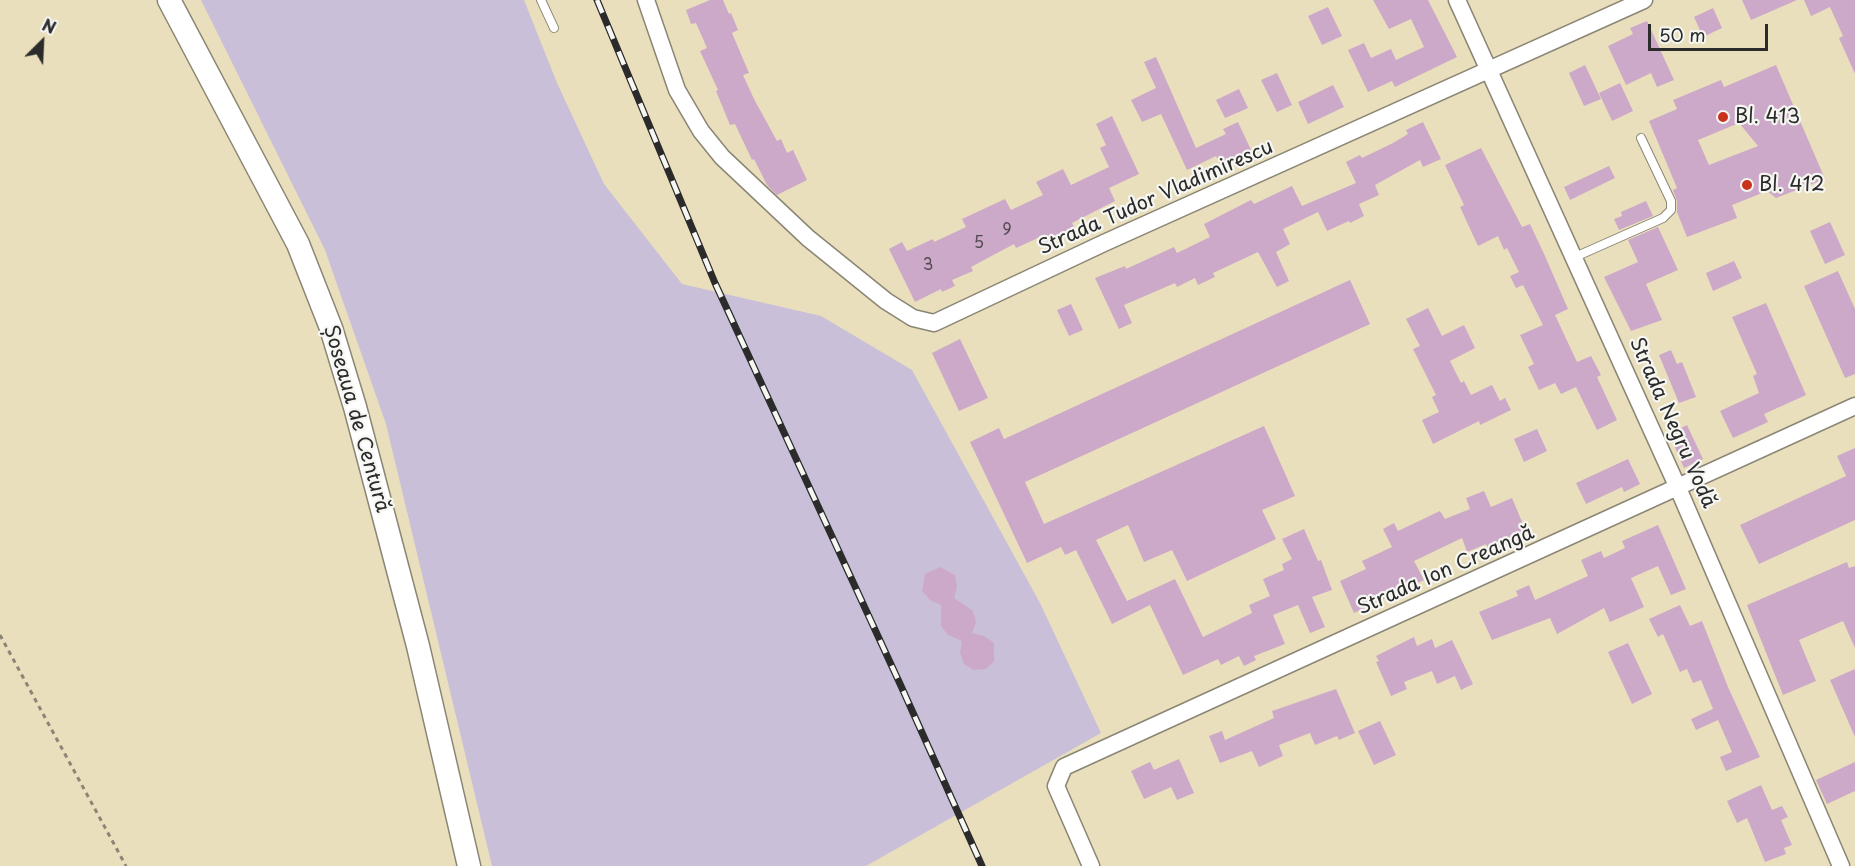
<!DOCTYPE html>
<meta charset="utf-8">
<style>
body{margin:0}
#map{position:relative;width:1855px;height:866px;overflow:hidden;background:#e9dfbc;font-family:"Playpen Sans",sans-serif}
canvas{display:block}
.north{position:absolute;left:12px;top:12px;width:60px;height:60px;-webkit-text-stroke:4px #f6f6f2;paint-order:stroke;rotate:24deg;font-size:16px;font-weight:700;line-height:24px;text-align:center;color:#2b2b2b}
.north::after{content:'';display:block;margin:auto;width:21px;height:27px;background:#2b2b2b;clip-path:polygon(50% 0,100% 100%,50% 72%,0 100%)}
.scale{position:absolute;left:1648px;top:24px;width:120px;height:27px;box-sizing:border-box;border:3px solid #2b2b2b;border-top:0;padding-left:8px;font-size:18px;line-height:21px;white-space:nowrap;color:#2b2b2b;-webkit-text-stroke:4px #f6f6f2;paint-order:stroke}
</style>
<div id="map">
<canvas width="1855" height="866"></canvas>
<div class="north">N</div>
<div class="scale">50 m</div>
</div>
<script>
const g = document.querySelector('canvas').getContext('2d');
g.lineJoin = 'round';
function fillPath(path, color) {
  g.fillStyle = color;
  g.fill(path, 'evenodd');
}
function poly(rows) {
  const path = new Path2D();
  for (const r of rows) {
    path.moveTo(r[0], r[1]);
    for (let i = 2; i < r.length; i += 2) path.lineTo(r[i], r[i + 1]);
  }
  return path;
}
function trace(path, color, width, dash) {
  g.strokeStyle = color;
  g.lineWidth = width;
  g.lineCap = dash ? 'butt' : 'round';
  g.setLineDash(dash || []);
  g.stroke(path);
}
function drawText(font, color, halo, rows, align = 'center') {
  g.font = font + ' "Playpen Sans",sans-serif';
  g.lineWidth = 4.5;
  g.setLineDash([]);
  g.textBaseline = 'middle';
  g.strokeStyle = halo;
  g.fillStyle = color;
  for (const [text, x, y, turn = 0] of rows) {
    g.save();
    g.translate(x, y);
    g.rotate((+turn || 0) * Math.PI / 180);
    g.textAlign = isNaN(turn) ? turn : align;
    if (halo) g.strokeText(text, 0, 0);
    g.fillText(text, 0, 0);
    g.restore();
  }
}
fillPath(poly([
 [201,0,524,0,557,83,604,184,682,284,821,316,912,370,1040,603,1101,733,866,866,492,866,386,424,325,250]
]), '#c9bfd8');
fillPath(poly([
 [710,0,723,0,729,14,731,13,738,30,732,33,749,73,743,75,754,99,777,141,781,139,787,153,793,150,807,180,777,195,767,185,754,159,752,160,735,124,730,125,716,91,718,90,700,51,707,48,696,23,691,24,686,10],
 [1373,0,1428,0,1457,57,1395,87,1392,81,1368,92,1348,50,1364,43,1371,58,1391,49,1396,60,1424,47,1411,19,1389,29],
 [1742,0,1797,0,1751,20],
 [1804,0,1855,0,1855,74,1839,38,1843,36,1830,7,1811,16],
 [1328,7,1342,36,1322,45,1308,16],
 [1713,8,1722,28,1703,37,1694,17],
 [1647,21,1674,80,1657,87,1651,73,1626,85,1608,46,1633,34,1630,28],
 [1156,57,1196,148,1226,134,1223,129,1238,122,1251,150,1220,164,1216,156,1187,170,1161,114,1142,122,1131,100,1156,88,1144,62],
 [1585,65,1601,99,1584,106,1569,73],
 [1776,65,1825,179,1776,198,1767,191,1732,205,1737,218,1687,237,1677,212,1677,201,1673,190,1677,188,1649,121,1677,109,1673,100,1721,80,1724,87],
 [1739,123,1758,146,1709,165,1698,140],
 [1277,73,1292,105,1277,112,1261,80],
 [1620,83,1633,111,1612,121,1599,93],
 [1333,85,1344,107,1308,124,1298,102],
 [1239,89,1248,108,1225,118,1216,100],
 [1112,116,1139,174,1109,188,1115,201,1072,223,1075,229,1043,245,1040,237,1016,248,1014,244,971,267,973,271,952,280,955,286,942,292,941,289,915,302,889,249,902,242,907,251,933,239,934,242,966,227,962,219,1005,199,1011,210,1043,195,1036,182,1063,169,1071,185,1109,167,1100,148,1106,145,1096,124],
 [1423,122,1441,159,1423,167,1420,160,1375,185,1379,195,1359,204,1364,216,1350,223,1349,221,1327,231,1318,212,1283,229,1290,244,1276,252,1289,281,1277,287,1258,252,1213,273,1215,277,1198,285,1195,278,1177,287,1175,283,1124,305,1132,323,1119,329,1095,278,1125,266,1126,269,1174,247,1177,253,1210,237,1204,224,1251,200,1254,204,1292,186,1302,206,1356,183,1346,162,1360,155,1362,158,1393,143,1408,134,1406,130],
 [1481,148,1522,227,1530,224,1545,256,1568,309,1555,315,1577,362,1591,356,1601,375,1597,377,1617,420,1597,430,1576,387,1561,394,1555,383,1539,390,1528,367,1534,364,1520,335,1543,325,1523,285,1516,288,1510,276,1519,272,1507,248,1504,250,1498,236,1478,246,1460,207,1464,205,1445,165],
 [1609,166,1615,178,1570,200,1564,187],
 [1646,201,1653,216,1619,230,1614,219,1622,216,1621,212],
 [1830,222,1845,255,1825,264,1810,231],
 [1658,227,1678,270,1646,284,1662,320,1631,331,1604,277,1638,262,1628,240],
 [1734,261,1742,278,1713,291,1706,273],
 [1838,271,1855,309,1855,374,1845,378,1804,286],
 [1350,280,1370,324,1025,482,1044,524,1264,426,1295,496,1262,510,1276,539,1187,581,1172,550,1144,562,1128,525,1096,540,1127,601,1175,579,1203,637,1252,613,1249,605,1270,596,1263,579,1284,570,1282,564,1292,559,1282,539,1304,529,1318,561,1321,560,1332,590,1312,597,1325,627,1310,633,1298,605,1273,615,1285,644,1254,656,1256,660,1244,666,1239,656,1221,665,1218,659,1183,675,1150,605,1112,624,1076,550,1065,555,1061,547,1027,563,970,442,999,428,1004,439],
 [1766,303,1806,395,1764,414,1768,422,1733,438,1720,411,1759,393,1753,376,1757,374,1732,317],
 [1071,304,1083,330,1069,336,1057,310],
 [1428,308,1442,336,1464,325,1475,348,1450,361,1461,383,1464,381,1471,395,1492,385,1500,401,1505,398,1511,410,1480,425,1479,421,1433,444,1422,420,1439,412,1432,397,1436,395,1413,349,1420,346,1406,319],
 [960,339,988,398,959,411,932,353],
 [1671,350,1677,364,1682,362,1696,397,1679,403,1659,355],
 [1687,425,1703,459,1684,468,1669,434],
 [1537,429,1547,451,1524,462,1514,439],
 [1855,448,1855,520,1759,564,1740,525,1846,476,1837,456],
 [1628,459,1640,484,1624,492,1622,487,1586,504,1576,483],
 [1484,491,1491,507,1512,498,1528,536,1489,552,1486,544,1467,552,1462,538,1414,561,1424,580,1354,613,1340,581,1366,569,1362,561,1392,547,1383,529,1394,523,1398,531,1440,511,1445,519,1470,509,1466,498],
 [1658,525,1686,589,1671,595,1658,566,1631,578,1644,607,1610,622,1604,608,1557,634,1550,618,1492,640,1479,612,1518,596,1516,591,1529,585,1535,600,1588,576,1581,560,1601,551,1604,558,1625,548,1622,541],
 [1847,562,1849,568,1855,566,1855,648,1843,621,1799,640,1816,681,1783,695,1747,605],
 [940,567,955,575,957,587,954,598,973,611,976,622,972,633,984,636,994,643,994,661,986,669,974,670,964,664,960,653,962,641,948,635,941,626,941,605,930,600,922,591,925,574],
 [1680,605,1690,626,1702,621,1728,687,1760,757,1726,771,1720,757,1732,752,1718,720,1696,730,1691,719,1713,709,1701,680,1693,683,1687,669,1680,672,1663,634,1658,637,1649,619],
 [1414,637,1417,646,1432,639,1435,648,1452,640,1473,684,1461,690,1455,676,1437,684,1432,671,1404,682,1407,689,1391,696,1376,662,1379,661,1376,656],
 [1628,643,1652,694,1632,704,1608,652],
 [1855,669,1855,737,1830,680],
 [1336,689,1355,733,1339,740,1337,736,1315,745,1310,733,1279,745,1283,756,1259,767,1252,751,1220,763,1209,736,1222,731,1225,740,1274,718,1272,711],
 [1380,721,1396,755,1374,765,1358,731],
 [1179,759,1194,793,1177,800,1171,787,1144,799,1131,771,1150,762,1154,770],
 [1855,762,1855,791,1827,804,1816,780],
 [1761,785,1772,810,1782,806,1788,817,1781,820,1792,845,1784,848,1786,854,1765,862,1747,818,1737,823,1727,801]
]), '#cda9c9');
const lane = poly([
 [541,0,554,28],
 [1575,257,1663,218,1671,210,1671,201,1641,138]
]);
const street = poly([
 [646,0,677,90,701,131,722,157,808,238,886,301,913,318,934,323,1104,243,1644,0],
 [1457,0,1678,488,1841,866],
 [1091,866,1056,786,1064,767,1855,406]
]);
const secondary = poly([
 [169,0,298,244,331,328,355,407,418,646,469,866]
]);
trace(lane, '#8a8574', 10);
trace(street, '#8a8574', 19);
trace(secondary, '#8a8574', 25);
trace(poly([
 [0,635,126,866]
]), '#8a8574', 3, [4.5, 4.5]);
trace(lane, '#fff', 8);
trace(street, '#fff', 16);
trace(secondary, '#fff', 22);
const rail = poly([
 [597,0,715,283,901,686,982,866]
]);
trace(rail, '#2b2b2b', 7);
trace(rail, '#f6f6f2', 4.5, [14]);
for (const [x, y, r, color] of [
 [1723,117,6,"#c8321e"],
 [1747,185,6,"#c8321e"]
]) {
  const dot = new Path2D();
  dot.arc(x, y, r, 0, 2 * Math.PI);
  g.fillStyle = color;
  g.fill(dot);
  trace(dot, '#f6f6f2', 2);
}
drawText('16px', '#544a52', null, [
 ["9",1007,231],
 ["5",979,244],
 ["3",928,266]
]);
drawText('20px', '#2b2b2b', '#f6f6f2', [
 ["Bl. 413",1735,117],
 ["Bl. 412",1759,185]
], 'left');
drawText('20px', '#2b2b2b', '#f6f6f2', [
 ["Strada Tudor Vladimirescu",1156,198,-24],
 ["Șoseaua de Centură",356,419,74],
 ["Strada Negru Vodă",1672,423,66],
 ["Strada Ion Creangă",1446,571,-24]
]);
</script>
